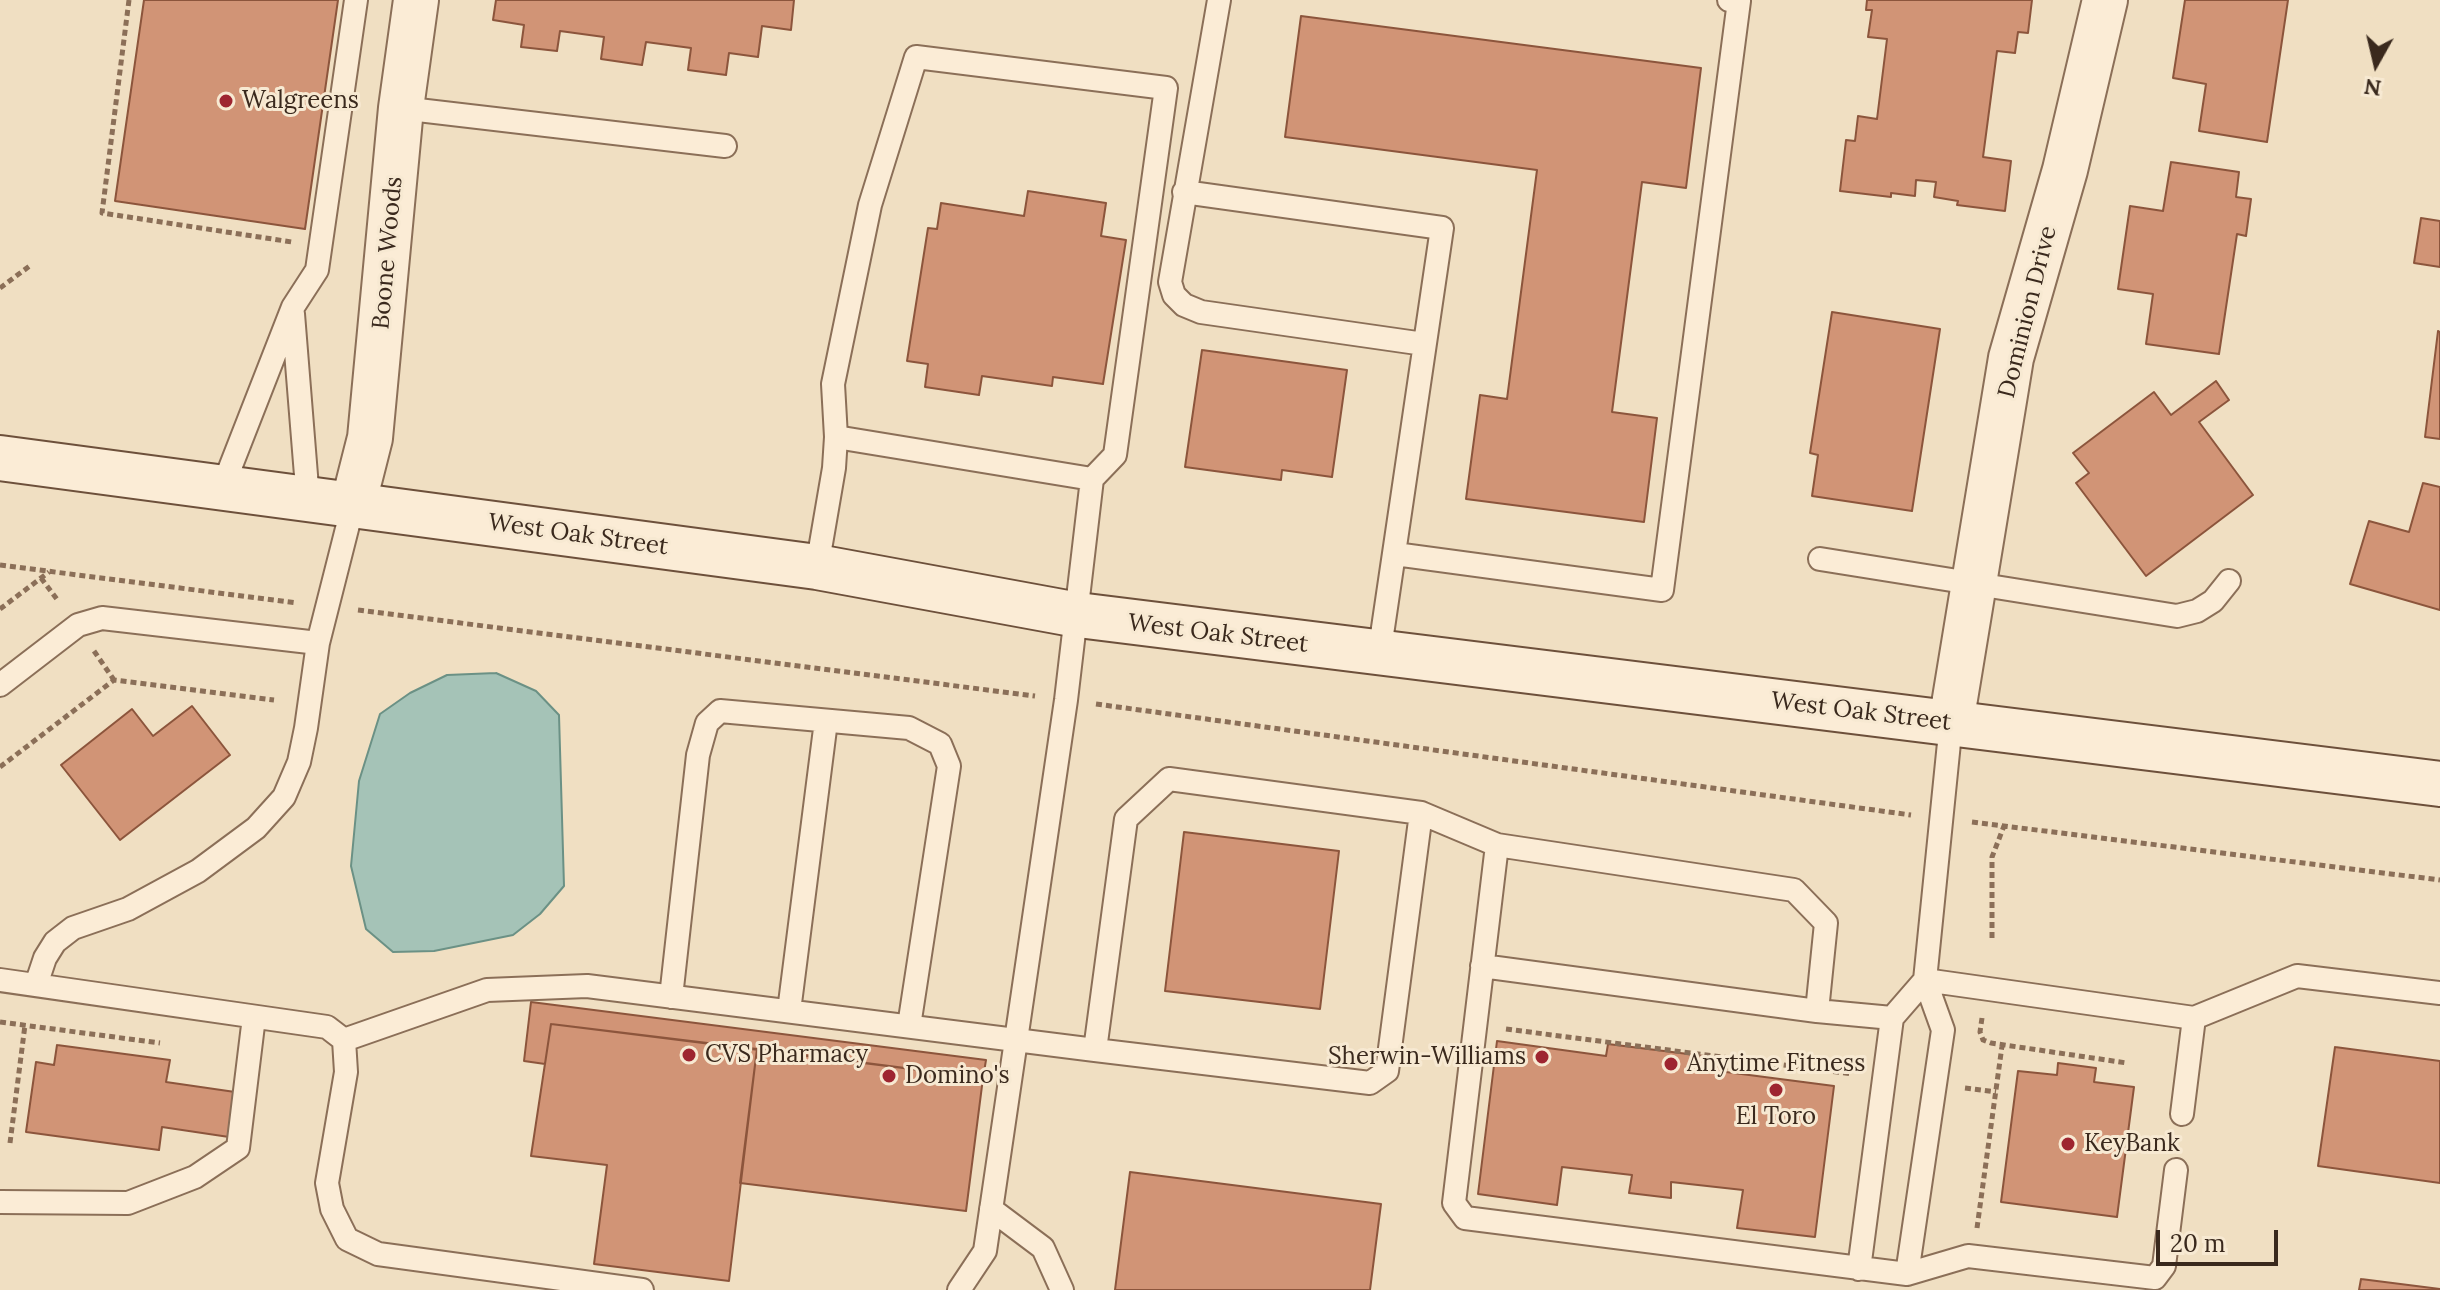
<!DOCTYPE html>
<style>
body{margin:0}
#map{position:relative;width:2440px;height:1290px;overflow:hidden;background:#f0dfc2;font-family:Lora,serif}
canvas{display:block}
.north{position:absolute;left:2336px;top:24px;width:80px;height:80px;-webkit-text-stroke:6px #f7e9d2;paint-order:stroke;rotate:188deg;font-size:22px;font-weight:700;line-height:32px;text-align:center;color:#3a291d}
.north::after{content:'';display:block;margin:auto;width:28px;height:36px;background:#3a291d;clip-path:polygon(50% 0,100% 100%,50% 72%,0 100%)}
.scale{position:absolute;left:2156px;top:1230px;width:122px;height:36px;box-sizing:border-box;border:4px solid #3a291d;border-top:0;padding-left:10px;font-size:24px;line-height:28px;white-space:nowrap;color:#3a291d;-webkit-text-stroke:6px #f7e9d2;paint-order:stroke}
</style>
<div id="map">
<canvas width="2440" height="1290"></canvas>
<div class="north">N</div>
<div class="scale">20 m</div>
</div>
<script>
const g = document.querySelector('canvas').getContext('2d');
g.lineJoin = 'round';
function fillPath(path, color) {
  g.fillStyle = color;
  g.fill(path, 'evenodd');
}
function poly(rows) {
  const path = new Path2D();
  for (const r of rows) {
    path.moveTo(r[0], r[1]);
    for (let i = 2; i < r.length; i += 2) path.lineTo(r[i], r[i + 1]);
  }
  return path;
}
function trace(path, color, width, dash) {
  g.strokeStyle = color;
  g.lineWidth = width;
  g.lineCap = dash ? 'butt' : 'round';
  g.setLineDash(dash || []);
  g.stroke(path);
}
function drawText(font, color, halo, rows, align = 'center') {
  g.font = font + ' Lora,serif';
  g.lineWidth = 6;
  g.setLineDash([]);
  g.textBaseline = 'middle';
  g.strokeStyle = halo;
  g.fillStyle = color;
  for (const [text, x, y, turn = 0] of rows) {
    g.save();
    g.translate(x, y);
    g.rotate((+turn || 0) * Math.PI / 180);
    g.textAlign = isNaN(turn) ? turn : align;
    if (halo) g.strokeText(text, 0, 0);
    g.fillText(text, 0, 0);
    g.restore();
  }
}
const water = poly([
 [496,673,536,691,559,715,564,886,540,914,513,935,434,951,393,952,366,929,351,866,359,781,380,714,410,693,447,675,496,673]
]);
fillPath(water, '#a5c3b7');
trace(water, '#6b9185', 2);
const building = poly([
 [144,0,338,0,305,229,115,201,144,0],
 [496,0,794,0,791,30,762,26,758,57,729,53,726,75,688,70,691,48,646,42,642,65,601,59,604,37,560,31,557,51,521,47,524,25,493,20,496,0],
 [1867,0,2032,0,2028,33,2018,32,2015,53,1997,51,1983,157,2011,161,2005,211,1957,205,1958,201,1934,197,1936,182,1916,180,1915,196,1891,193,1891,197,1840,191,1846,140,1855,141,1858,116,1877,119,1887,39,1868,37,1872,10,1866,10,1867,0],
 [2185,0,2288,0,2267,142,2199,131,2206,84,2173,78,2185,0],
 [1301,16,1701,68,1686,188,1642,182,1612,412,1657,418,1644,522,1466,499,1480,395,1507,399,1537,170,1285,137,1301,16],
 [2171,162,2239,172,2236,197,2251,199,2246,236,2237,234,2219,354,2146,344,2153,294,2118,289,2130,206,2163,211,2171,162],
 [1028,191,1106,203,1101,236,1126,240,1103,384,1053,377,1052,386,982,376,979,395,925,387,928,364,907,361,928,228,937,229,941,203,1024,216,1028,191],
 [2421,218,2440,221,2440,267,2414,263,2421,218],
 [1832,312,1940,329,1912,511,1812,496,1818,455,1810,453,1832,312],
 [2438,331,2440,332,2440,439,2425,437,2438,331],
 [1202,350,1347,370,1332,477,1282,470,1281,480,1185,467,1202,350],
 [2216,381,2229,400,2199,422,2253,495,2146,576,2076,483,2089,473,2073,453,2154,392,2171,415,2216,381],
 [2423,483,2440,487,2440,610,2350,584,2369,521,2409,532,2423,483],
 [192,706,230,755,120,840,61,765,132,709,153,736,192,706],
 [1184,832,1339,851,1320,1009,1165,991,1184,832],
 [531,1002,986,1060,983,1078,551,1024,545,1064,524,1061,531,1002],
 [551,1024,757,1049,729,1281,594,1264,607,1165,531,1156,551,1024],
 [1497,1041,1606,1056,1608,1044,1728,1059,1726,1072,1834,1086,1815,1237,1737,1228,1743,1190,1671,1182,1671,1198,1629,1193,1632,1175,1562,1167,1557,1205,1478,1194,1497,1041],
 [57,1045,170,1060,166,1082,235,1092,229,1137,162,1127,159,1150,26,1132,36,1062,54,1065,57,1045],
 [2335,1047,2440,1061,2440,1183,2318,1166,2335,1047],
 [757,1049,983,1078,966,1211,740,1183,757,1049],
 [2058,1063,2096,1068,2094,1082,2134,1087,2117,1217,2001,1202,2018,1071,2057,1075,2058,1063],
 [1130,1172,1381,1204,1370,1290,1115,1290,1130,1172],
 [2361,1279,2440,1289,2440,1290,2359,1290,2361,1279]
]);
fillPath(building, '#d19476');
trace(building, '#8c553c', 2);
const lane = poly([
 [1219,0,1170,282,1174,295,1184,305,1201,312,1424,344],
 [401,108,725,146],
 [1184,192,1442,228,1379,655],
 [293,314,308,500],
 [836,437,833,384,870,205,916,57,1166,88,1115,455,1092,479],
 [223,486,293,307,317,270,356,0],
 [1395,554,1662,590,1739,1,1729,0],
 [1820,559,2177,616,2197,611,2213,601,2229,581],
 [817,567,834,468,836,437,1092,479,1066,700,985,1251,959,1290],
 [0,685,78,625,102,618,318,643,353,505],
 [1951,723,1925,980,2194,1018,2297,976,2440,993],
 [1421,813,1387,1071,1370,1083,1095,1050,1126,819,1169,779,1421,813,1497,845],
 [1482,966,1817,1011],
 [0,980,327,1027,344,1040,346,1072,327,1183,332,1209,347,1239,378,1254,642,1290],
 [36,985,45,958,55,942,73,928,128,909,198,871,256,828,284,797,299,762,306,728,318,643],
 [671,997,698,755,707,723,720,711,909,728,940,744,949,766,909,1026],
 [789,1011,826,721],
 [1892,1018,1817,1011,1826,923,1794,890,1497,845,1454,1203,1465,1218,1907,1274,1968,1256,2155,1278,2164,1266,2176,1170],
 [344,1040,487,990,587,986,1095,1050],
 [2182,1114,2194,1018],
 [0,1202,128,1203,195,1177,238,1148,254,1017],
 [991,1209,1043,1248,1062,1290],
 [1859,1269,1892,1018,1925,980],
 [1907,1274,1943,1030,1925,980]
]);
const street = poly([
 [353,505,370,438,401,108,416,0],
 [1951,723,2011,358,2065,170,2105,0]
]);
const secondary = poly([
 [0,458,817,567,1078,615,2440,784]
]);
trace(lane, '#8b6f58', 26);
trace(street, '#8b6f58', 48);
trace(secondary, '#6d503b', 48);
trace(poly([
 [129,0,102,213,292,242],
 [0,288,31,265],
 [0,565,297,603],
 [41,578,59,602],
 [0,609,49,572],
 [358,610,1035,696],
 [94,651,114,680],
 [1096,704,1911,815],
 [0,767,114,680,274,700],
 [1972,822,2440,880],
 [1992,938,1992,857,2004,826],
 [1982,1018,1980,1032,1983,1040,1991,1043,2127,1063],
 [0,1022,160,1043],
 [1506,1029,1853,1074],
 [1965,1088,1996,1092],
 [10,1143,25,1025],
 [1977,1228,2002,1046]
]), '#8b6f58', 5, [6, 4]);
trace(lane, '#fbecd6', 22);
trace(street, '#fbecd6', 44);
trace(secondary, '#fbecd6', 44);
for (const [x, y, r, color] of [
 [226,101,8,"#9e2530"],
 [689,1055,8,"#9e2530"],
 [1542,1057,8,"#9e2530"],
 [1671,1064,8,"#9e2530"],
 [889,1076,8,"#9e2530"],
 [1776,1090,8,"#9e2530"],
 [2068,1144,8,"#9e2530"]
]) {
  const dot = new Path2D();
  dot.arc(x, y, r, 0, 2 * Math.PI);
  g.fillStyle = color;
  g.fill(dot);
  trace(dot, '#f7e9d2', 3);
}
drawText('24px', '#3a291d', '#f7e9d2', [
 ["Walgreens",242,101],
 ["CVS Pharmacy",705,1055],
 ["Sherwin-Williams",1526,1057,"right"],
 ["Anytime Fitness",1687,1064],
 ["Domino's",905,1076],
 ["El Toro",1776,1117,"center"],
 ["KeyBank",2084,1144]
], 'left');
drawText('24px', '#3a291d', '#f7e9d2', [
 ["Boone Woods",388,253,-85],
 ["Dominion Drive",2028,312,-76],
 ["West Oak Street",578,535,8],
 ["West Oak Street",1218,634,7],
 ["West Oak Street",1861,712,7]
]);
</script>
